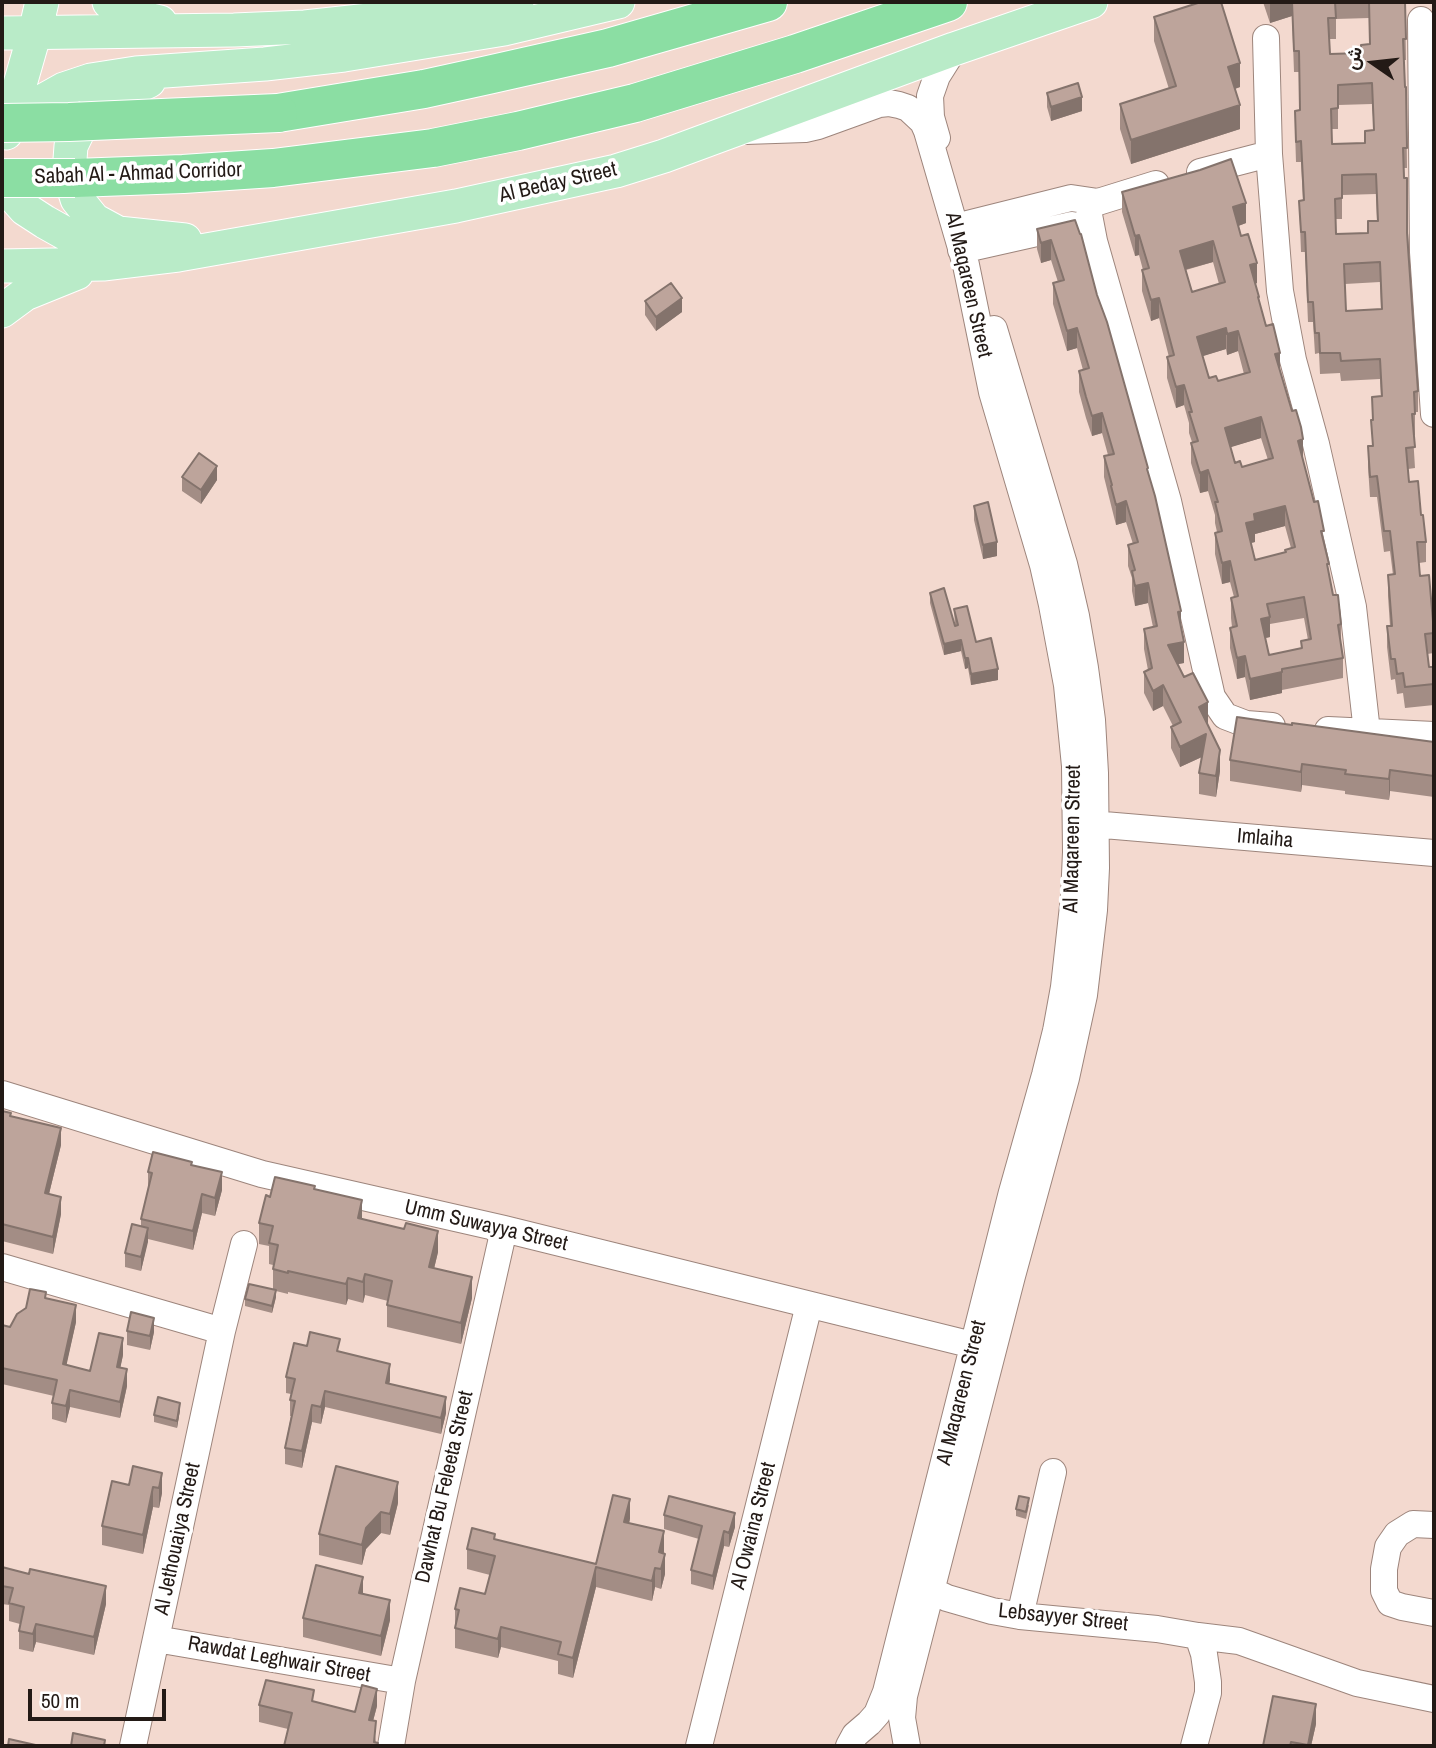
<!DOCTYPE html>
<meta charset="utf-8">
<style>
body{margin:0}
#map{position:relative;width:1436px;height:1748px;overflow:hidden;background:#f3d9cf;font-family:"Archivo Narrow",Vazirmatn,sans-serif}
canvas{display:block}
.frame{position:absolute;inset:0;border:4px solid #231a16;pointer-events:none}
.north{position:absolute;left:1338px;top:28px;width:70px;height:70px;-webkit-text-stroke:5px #fff;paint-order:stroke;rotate:284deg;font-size:19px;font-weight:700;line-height:28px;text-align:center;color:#231a16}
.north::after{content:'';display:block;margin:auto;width:24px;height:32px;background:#231a16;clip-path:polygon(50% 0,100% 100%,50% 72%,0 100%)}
.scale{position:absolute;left:28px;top:1689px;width:138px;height:32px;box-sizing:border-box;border:4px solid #231a16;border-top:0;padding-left:9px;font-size:21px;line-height:24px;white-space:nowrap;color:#231a16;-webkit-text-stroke:5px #fff;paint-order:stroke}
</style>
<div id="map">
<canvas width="1436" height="1748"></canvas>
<div class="frame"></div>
<div class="north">ش</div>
<div class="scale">50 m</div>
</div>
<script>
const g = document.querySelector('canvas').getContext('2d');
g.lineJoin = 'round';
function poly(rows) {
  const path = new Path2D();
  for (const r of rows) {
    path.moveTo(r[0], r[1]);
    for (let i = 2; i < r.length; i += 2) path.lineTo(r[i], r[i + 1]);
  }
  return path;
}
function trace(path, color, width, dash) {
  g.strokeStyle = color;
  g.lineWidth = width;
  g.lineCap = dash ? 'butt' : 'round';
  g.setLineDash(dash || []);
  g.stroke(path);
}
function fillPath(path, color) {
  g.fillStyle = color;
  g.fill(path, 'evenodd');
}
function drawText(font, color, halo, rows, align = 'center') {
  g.font = font + ' "Archivo Narrow",sans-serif';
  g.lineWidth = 7;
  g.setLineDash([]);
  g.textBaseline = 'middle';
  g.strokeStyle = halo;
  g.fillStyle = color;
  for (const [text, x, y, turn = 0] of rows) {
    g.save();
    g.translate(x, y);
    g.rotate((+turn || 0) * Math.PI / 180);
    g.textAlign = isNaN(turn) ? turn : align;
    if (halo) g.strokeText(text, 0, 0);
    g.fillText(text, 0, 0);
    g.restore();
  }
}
const minor = poly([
 [1421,20,1423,252,1434,414],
 [1266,38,1269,154,1280,291,1293,360,1316,444,1353,607,1367,732],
 [745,131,805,129,818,126,879,104,889,103,899,105,908,108,923,122,927,131,966,265,992,392,1043,565,1052,605,1067,685,1075,766,1076,852,1074,897,1064,987,1056,1031,1045,1075,1012,1192,886,1692,877,1714,869,1723,855,1735,849,1746],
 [937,138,931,117,930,96,937,76,954,49],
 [1200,172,1269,154],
 [1089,215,1094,241,1168,501,1212,697,1225,716,1246,724,1272,726],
 [955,227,1071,198,1098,202,1156,184],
 [961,250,1072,225],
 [1328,730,1434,735],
 [1080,823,1434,853],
 [2,1094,262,1174,504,1229,989,1349],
 [2,1267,222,1331],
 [1434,1525,1413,1524,1397,1534,1388,1547,1384,1569,1384,1591,1390,1603,1402,1607,1434,1613],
 [920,1580,926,1588,947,1598,992,1611,1020,1616,1157,1629,1198,1636,1204,1654,1208,1682,1208,1693,1194,1746],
 [1020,1616,1053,1472],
 [1198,1636,1239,1641,1357,1683,1434,1699],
 [156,1639,402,1681],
 [133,1746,222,1331,244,1244],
 [391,1746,402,1681,504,1229],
 [699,1746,809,1305],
 [907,1746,902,1718,904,1696,1012,1276,1066,1078,1084,995,1094,910,1096,868,1095,773,1092,720,1085,668,1076,616,1064,564,994,329]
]);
const major = poly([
 [109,2,118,8,139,17,160,22],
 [2,33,234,30,305,27,469,9,517,2],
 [149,81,103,103,83,121,71,146,69,173,77,199,94,220,118,233,185,240],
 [5,131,39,103,64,89,91,80,136,73,265,64,344,55,504,29,618,2],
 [6,133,35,32,42,2],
 [2,183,25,209,45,222,70,236,104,245,126,248],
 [2,266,103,264,178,255,456,206,616,171,664,156,954,49,1091,2],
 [2,311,25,294,77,273]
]);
const highway = poly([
 [278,113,424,89,488,75,608,48,768,2],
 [75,178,183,174,273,168,433,148,518,131,635,103,795,54,948,2]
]);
trace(minor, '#9d857c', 28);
trace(major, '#fff', 35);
trace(highway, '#fff', 40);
trace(minor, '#fff', 26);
trace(major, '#b9ebc8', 33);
trace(highway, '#8bdea3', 38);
const highwayBridge = poly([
 [2,123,69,122,278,113],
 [2,178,75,178]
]);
trace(highwayBridge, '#fff', 40, []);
trace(highwayBridge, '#8bdea3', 38);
fillPath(poly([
 [1263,2,1405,2,1406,60,1404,60,1405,87,1406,87,1407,168,1404,168,1418,391,1418,412,1415,412,1415,435,1413,435,1415,468,1408,469,1409,482,1421,515,1426,542,1426,562,1419,563,1420,576,1434,633,1434,653,1427,654,1429,667,1434,667,1434,705,1405,708,1403,693,1397,694,1395,679,1391,680,1387,647,1387,626,1390,626,1388,596,1388,575,1393,575,1390,551,1384,552,1377,497,1370,497,1368,467,1368,446,1372,446,1372,397,1381,397,1380,379,1341,381,1340,373,1320,374,1319,353,1315,354,1313,322,1308,322,1305,252,1301,252,1299,201,1303,201,1301,162,1296,162,1295,131,1295,111,1300,110,1299,72,1294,72,1292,16,1270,23],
 [1369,18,1370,44,1361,53,1330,54,1329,39,1336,39,1336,19],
 [1372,104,1374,130,1365,143,1332,144,1332,129,1338,129,1338,105],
 [1376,194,1377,221,1368,221,1368,233,1336,234,1336,219,1342,219,1342,195],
 [1380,282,1381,309,1346,311,1345,284],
 [1154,17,1240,87,1235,89,1240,129,1131,164,1120,129,1120,104,1169,89,1154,41],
 [1047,93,1082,111,1051,121,1047,107],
 [1122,192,1246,223,1238,226,1257,283,1255,284,1259,302,1280,373,1303,460,1324,545,1333,595,1341,624,1341,645,1343,658,1343,678,1282,690,1282,693,1250,700,1245,677,1237,679,1230,648,1230,628,1232,627,1231,618,1231,598,1234,597,1230,582,1222,584,1215,554,1215,533,1217,532,1215,523,1215,515,1208,491,1200,493,1191,463,1191,443,1192,442,1189,433,1189,423,1184,405,1176,408,1167,378,1167,357,1169,357,1159,318,1151,321,1142,291,1142,270,1143,270,1139,255,1135,256,1122,212],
 [1213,262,1219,284,1192,292,1186,270],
 [1226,349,1227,355,1238,351,1244,374,1218,381,1209,378,1202,356],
 [1261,438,1268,460,1242,467,1235,463,1230,447],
 [1285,526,1291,548,1285,550,1285,553,1255,560,1251,543,1255,542,1255,534],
 [1304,618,1308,640,1301,641,1301,648,1269,655,1265,638,1270,637,1270,624],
 [1075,220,1148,473,1181,629,1184,663,1177,664,1208,723,1207,724,1220,771,1216,797,1199,794,1199,773,1202,757,1180,767,1171,748,1171,727,1173,726,1163,706,1153,711,1144,693,1144,672,1148,670,1144,649,1144,629,1153,627,1148,603,1135,606,1132,591,1132,578,1128,566,1128,545,1133,544,1126,522,1116,525,1104,477,1104,456,1108,455,1102,433,1092,436,1086,418,1079,392,1079,371,1083,370,1077,348,1067,351,1053,304,1053,283,1058,282,1051,260,1041,263,1037,249,1037,229],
 [645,301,682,312,656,331,645,315],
 [182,477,217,480,201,504,182,491],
 [974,506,997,556,983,559,974,520],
 [930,593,955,626,954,609,976,642,998,680,971,685,968,668,965,669,961,651,944,655,930,603],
 [1292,725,1434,742,1434,797,1390,791,1389,800,1345,794,1345,791,1302,785,1301,792,1230,781,1230,760],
 [2,1111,61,1145,49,1194,61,1214,53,1254,2,1241],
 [192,1165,222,1190,215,1216,202,1213,193,1250,148,1239,141,1271,125,1267,125,1253,141,1226,141,1219,148,1189,148,1172],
 [315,1189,362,1219,438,1252,434,1269,472,1298,461,1344,387,1327,387,1305,388,1301,365,1295,363,1303,348,1299,346,1305,288,1292,288,1294,276,1291,276,1297,272,1313,245,1306,245,1299,273,1289,273,1265,269,1264,269,1246,259,1244,259,1223,270,1197],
 [46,1298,76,1322,66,1365,90,1371,123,1355,120,1368,127,1386,120,1418,70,1407,66,1423,52,1419,52,1403,54,1396,2,1384,2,1325,10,1327],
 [127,1331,154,1332,150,1350,127,1345],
 [340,1352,390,1380,389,1383,446,1413,441,1434,325,1407,321,1424,312,1422,302,1468,285,1464,285,1448,291,1416,290,1416,290,1400,291,1394,286,1393,286,1377],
 [180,1410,177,1428,154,1422,154,1415],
 [162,1473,162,1493,159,1508,153,1507,143,1554,102,1545,102,1526,129,1485],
 [398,1503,390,1535,381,1533,366,1549,362,1565,319,1555,319,1534],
 [1029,1505,1026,1519,1016,1516,1016,1509],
 [664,1515,735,1527,729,1547,724,1546,713,1590,691,1584,691,1570,699,1539,664,1529],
 [630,1519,629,1523,664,1551,665,1574,661,1589,655,1587,652,1601,596,1587,573,1678,558,1674,558,1661,501,1647,498,1658,455,1648,455,1609,485,1594,490,1575,467,1569,467,1549,495,1539,596,1564],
 [2,1567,106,1604,94,1655,36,1642,33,1652,19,1649,19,1631,20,1624,9,1621,9,1605,2,1604],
 [363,1594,390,1620,381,1656,303,1637,303,1618],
 [314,1702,355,1712,377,1706,373,1721,376,1743,378,1746,288,1729,259,1722,259,1705],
 [1316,1724,1311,1746,1263,1746]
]), '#a38d85');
fillPath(poly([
 [1273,2,1292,2,1292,16,1270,23,1270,3],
 [1240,63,1240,87,1228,91,1228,67],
 [1082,97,1082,111,1051,121,1051,107],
 [1240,105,1240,129,1131,164,1131,140],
 [1246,203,1246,223,1233,228,1233,207],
 [1139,235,1139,255,1135,256,1135,236],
 [1051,240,1051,260,1041,263,1041,243],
 [1213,241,1213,262,1180,271,1180,251],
 [1257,263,1257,283,1250,285,1250,265],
 [682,298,682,312,656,331,656,317],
 [1159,298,1159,318,1151,321,1151,300],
 [1077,328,1077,348,1067,351,1067,331],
 [1226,328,1226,349,1197,358,1197,337],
 [1238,331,1238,351,1227,355,1227,334],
 [1280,353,1280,373,1275,354],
 [1184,385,1184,405,1176,408,1176,387],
 [1102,413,1102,433,1092,436,1092,416],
 [1261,417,1261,438,1225,449,1225,428],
 [1303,439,1303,460,1298,441],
 [217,466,217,480,201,504,201,490],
 [1208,470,1208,491,1200,493,1200,473],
 [1126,501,1126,522,1116,525,1116,505],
 [1285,506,1285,526,1255,534,1255,542,1246,544,1246,523,1254,514],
 [997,542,997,556,983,559,983,545],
 [1230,561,1230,582,1222,584,1222,563],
 [1148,583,1148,603,1135,606,1135,586],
 [1181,611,1181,632,1178,612],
 [1270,617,1270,637,1261,639,1261,619],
 [961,640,961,651,944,655,944,644],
 [1184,642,1184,663,1168,666,1168,645],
 [1245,656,1245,677,1237,679,1237,658],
 [965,658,968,658,968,668,965,669],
 [998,669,998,680,971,685,971,674],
 [1282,672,1282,693,1250,700,1250,679],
 [1163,685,1163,706,1153,711,1153,691],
 [1208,702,1208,723,1199,728,1199,707],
 [1206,734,1206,755,1180,767,1180,747],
 [1220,750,1220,771,1216,797,1216,776],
 [1302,764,1302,785,1301,792,1301,772],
 [1390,770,1390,791,1389,800,1389,779],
 [61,1128,61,1145,45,1210,45,1193],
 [222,1172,222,1190,215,1216,215,1198],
 [202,1194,202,1213,193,1250,193,1231],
 [61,1197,61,1214,53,1254,53,1237],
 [362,1200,362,1221,358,1218],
 [148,1228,148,1242,141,1271,141,1257],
 [438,1231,438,1252,429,1289,429,1267],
 [365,1274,365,1295,363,1303,363,1282],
 [472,1277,472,1298,461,1344,461,1323],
 [348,1278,348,1299,346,1305,346,1284],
 [276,1290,276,1297,272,1313,272,1306],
 [76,1305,76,1322,63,1381,63,1364],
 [154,1318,154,1332,150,1350,150,1336],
 [123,1338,123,1355,117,1384,117,1367],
 [390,1364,390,1380,386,1399,386,1383],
 [127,1369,127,1386,120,1418,120,1402],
 [70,1390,70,1407,66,1423,66,1406],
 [325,1391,325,1407,321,1424,321,1407],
 [446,1397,446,1413,441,1434,441,1418],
 [180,1403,180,1410,177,1428,177,1421],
 [312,1405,312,1422,302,1468,302,1451],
 [162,1473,162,1493,159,1508,159,1488],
 [398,1482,398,1503,390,1535,390,1514],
 [153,1487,153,1507,143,1554,143,1535],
 [630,1499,630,1519,624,1541,624,1522],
 [381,1512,381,1533,366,1549,362,1565,362,1545,366,1528],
 [735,1513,735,1527,729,1547,729,1533],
 [664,1531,664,1551,660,1569,659,1552],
 [724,1531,724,1546,713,1590,713,1576],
 [665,1554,665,1574,661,1589,661,1569],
 [596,1567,596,1587,573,1678,573,1658],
 [655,1568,655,1587,652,1601,652,1581],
 [363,1577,363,1596,359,1593],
 [106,1586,106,1604,94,1655,94,1637],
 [390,1600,390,1620,381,1656,381,1636],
 [36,1624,36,1642,33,1652,33,1634],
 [501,1627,501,1647,498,1658,498,1639],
 [377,1689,377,1706,369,1736,369,1720],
 [1316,1704,1316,1724,1311,1746,1308,1746]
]), '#84736c');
const building = poly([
 [1201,2,1221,2,1240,63,1228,67,1240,105,1131,140,1120,104,1176,86,1154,17,1201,2],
 [1292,2,1335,2,1336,18,1328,18,1330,54,1361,53,1361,45,1370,44,1369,2,1405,2,1406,39,1403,39,1405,87,1406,87,1407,148,1403,148,1404,178,1407,178,1407,233,1418,391,1414,392,1415,414,1412,414,1415,447,1406,448,1409,482,1418,481,1421,515,1423,515,1426,542,1417,542,1420,576,1429,575,1434,633,1425,634,1429,667,1434,667,1434,684,1405,687,1403,673,1397,674,1395,659,1391,659,1387,626,1392,626,1388,575,1395,574,1390,531,1384,531,1377,476,1370,477,1368,446,1373,446,1371,420,1373,420,1372,397,1382,396,1380,359,1341,361,1340,353,1320,353,1319,333,1315,333,1313,302,1308,302,1305,232,1301,232,1299,201,1304,200,1301,141,1296,142,1295,111,1300,110,1299,51,1294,51,1292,2],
 [1372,83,1374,130,1365,131,1365,143,1332,144,1331,109,1338,108,1338,85,1372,83],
 [1376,174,1378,221,1368,221,1368,233,1336,234,1335,199,1342,198,1342,175,1376,174],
 [1380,262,1382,309,1346,311,1344,264,1380,262],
 [1078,83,1082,97,1051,107,1047,93,1078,83],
 [1231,159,1246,203,1233,207,1241,236,1248,234,1257,263,1250,265,1259,297,1258,297,1266,326,1273,324,1280,353,1275,354,1292,411,1296,410,1301,427,1303,439,1298,441,1314,502,1318,501,1324,531,1321,531,1329,564,1327,564,1333,595,1338,595,1341,624,1338,625,1343,658,1282,669,1282,672,1250,679,1245,656,1237,658,1230,628,1237,626,1231,598,1238,596,1230,561,1222,563,1215,533,1222,531,1215,502,1218,502,1208,470,1200,473,1191,443,1198,441,1189,412,1192,412,1184,385,1176,387,1167,357,1174,355,1159,298,1151,300,1142,270,1149,268,1139,235,1135,236,1122,192,1200,170,1231,159],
 [1213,241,1225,282,1192,292,1180,251,1213,241],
 [1226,328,1227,334,1238,331,1250,372,1218,381,1216,376,1209,378,1197,337,1226,328],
 [1261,417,1273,458,1242,467,1240,461,1235,463,1225,428,1261,417],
 [1285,506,1295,547,1285,550,1286,552,1255,560,1246,523,1255,521,1254,514,1285,506],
 [1304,597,1311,639,1301,641,1302,648,1269,655,1261,619,1270,617,1267,604,1304,597],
 [1075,220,1080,234,1081,234,1097,295,1107,322,1148,468,1147,469,1155,496,1181,611,1178,612,1184,642,1168,645,1184,677,1193,673,1208,702,1199,707,1220,750,1216,776,1199,773,1206,734,1180,747,1171,727,1181,722,1163,685,1153,691,1144,672,1152,668,1144,629,1157,626,1148,583,1135,586,1132,571,1135,570,1128,545,1138,542,1126,501,1116,505,1111,486,1112,485,1104,456,1114,454,1102,413,1092,416,1086,397,1079,371,1089,368,1077,328,1067,331,1053,283,1064,280,1051,240,1041,243,1037,229,1075,220],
 [671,283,682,298,656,317,645,301,671,283],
 [199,453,217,466,201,490,182,477,199,453],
 [988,502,997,542,983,545,974,506,988,502],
 [944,588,955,626,958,625,954,609,967,606,976,642,991,638,998,669,971,674,968,658,965,658,961,640,944,644,930,593,944,588],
 [1237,717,1292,725,1292,723,1434,742,1434,776,1390,770,1389,779,1345,774,1346,770,1302,764,1301,772,1230,760,1237,717],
 [2,1111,11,1113,10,1116,61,1128,45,1193,61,1197,53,1237,2,1224,2,1111],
 [153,1152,192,1162,191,1165,222,1172,215,1198,202,1194,193,1231,141,1219,152,1173,148,1172,153,1152],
 [275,1177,315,1186,314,1189,362,1200,358,1218,404,1229,406,1223,438,1231,429,1267,472,1277,461,1323,387,1305,392,1281,365,1274,363,1282,348,1278,346,1284,288,1271,288,1273,273,1269,278,1245,269,1243,273,1226,259,1223,266,1195,270,1197,275,1177],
 [132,1224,148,1228,141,1257,125,1253,132,1224],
 [249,1284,276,1290,272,1306,245,1299,249,1284],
 [30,1289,46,1292,45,1298,76,1305,63,1364,90,1371,99,1333,123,1338,117,1367,127,1369,120,1402,70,1390,66,1406,52,1403,57,1380,2,1368,2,1325,10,1327,17,1314,26,1308,30,1289],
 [131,1312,154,1318,150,1336,127,1331,131,1312],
 [310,1332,340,1339,337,1351,390,1364,386,1383,446,1397,441,1418,325,1391,321,1407,312,1405,302,1451,285,1448,295,1401,290,1400,295,1379,286,1377,294,1343,307,1346,310,1332],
 [158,1397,180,1403,177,1421,154,1415,158,1397],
 [133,1466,162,1473,159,1488,153,1487,143,1535,102,1526,112,1481,129,1485,133,1466],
 [336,1466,398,1482,390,1514,381,1512,366,1528,362,1545,319,1534,336,1466],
 [613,1495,630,1499,624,1522,664,1531,659,1552,665,1554,661,1569,655,1568,652,1581,596,1567,573,1658,558,1654,561,1642,501,1627,498,1639,455,1628,459,1610,455,1609,460,1588,485,1594,495,1556,467,1549,472,1528,495,1534,494,1539,596,1564,613,1495],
 [669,1496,735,1513,729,1533,724,1531,713,1576,691,1570,702,1526,664,1515,669,1496],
 [1019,1496,1029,1498,1026,1512,1016,1509,1019,1496],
 [316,1565,363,1577,359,1593,390,1600,381,1636,303,1618,316,1565],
 [2,1567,29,1574,30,1569,106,1586,94,1637,36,1624,33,1634,19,1631,24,1607,9,1603,13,1588,2,1586,2,1567],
 [266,1680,314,1690,312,1701,355,1712,362,1685,377,1689,369,1720,376,1721,374,1742,378,1743,377,1746,284,1746,292,1713,259,1705,266,1680],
 [1273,1696,1316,1704,1308,1745,1291,1742,1290,1746,1263,1746,1273,1696],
 [73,1733,105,1740,104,1746,71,1746,73,1733],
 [9,1739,40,1746,8,1746,9,1739]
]);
fillPath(building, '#bda49b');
trace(building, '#84736c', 2);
drawText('21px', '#231a16', '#fff', [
 ["Sabah Al - Ahmad Corridor",138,174,-2],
 ["Al Beday Street",558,183,-13],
 ["Al Maqareen Street",968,285,77],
 ["Al Maqareen Street",1073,839,-89],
 ["Imlaiha",1265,839,5],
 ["Umm Suwayya Street",486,1226,13],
 ["Al Maqareen Street",962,1393,-76],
 ["Dawhat Bu Feleeta Street",445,1487,-77],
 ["Al Owaina Street",754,1526,-76],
 ["Al Jethouaiya Street",178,1539,-78],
 ["Lebsayyer Street",1063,1618,6],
 ["Rawdat Leghwair Street",279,1660,10]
]);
</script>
